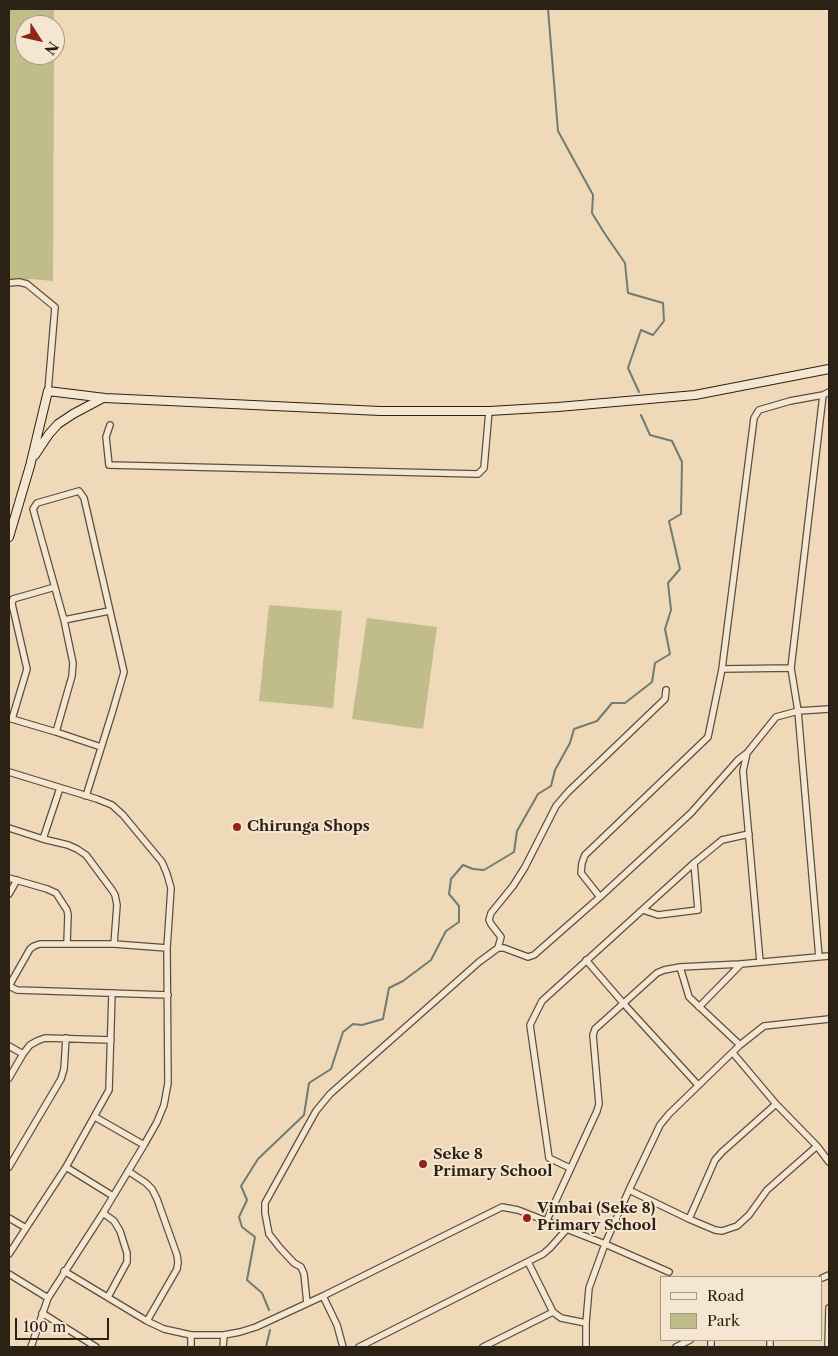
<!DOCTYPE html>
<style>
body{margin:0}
#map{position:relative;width:838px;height:1356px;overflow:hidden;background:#f0d9b8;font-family:"Libre Caslon Text",serif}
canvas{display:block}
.frame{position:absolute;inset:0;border:10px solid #2c2115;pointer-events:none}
.legend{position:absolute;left:660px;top:1276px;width:162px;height:65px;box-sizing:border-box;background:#f5e6d1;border:1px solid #a59786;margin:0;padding:6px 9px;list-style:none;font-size:15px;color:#2c2115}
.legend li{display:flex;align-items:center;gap:10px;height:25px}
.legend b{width:25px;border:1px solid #a59786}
.north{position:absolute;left:15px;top:15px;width:50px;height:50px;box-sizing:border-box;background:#f5e6d1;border:1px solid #a59786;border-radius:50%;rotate:125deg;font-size:14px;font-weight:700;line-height:20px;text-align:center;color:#2c2115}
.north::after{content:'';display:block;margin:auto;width:18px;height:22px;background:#8f2418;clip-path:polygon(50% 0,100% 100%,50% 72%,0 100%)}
.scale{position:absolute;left:15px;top:1318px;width:94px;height:22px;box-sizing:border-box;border:2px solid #2c2115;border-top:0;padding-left:6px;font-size:15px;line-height:18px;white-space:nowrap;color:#2c2115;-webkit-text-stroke:4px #f5e6d1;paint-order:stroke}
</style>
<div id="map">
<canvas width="838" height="1356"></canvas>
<div class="frame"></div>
<ul class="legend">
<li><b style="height:6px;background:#f5e6d1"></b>Road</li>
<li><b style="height:14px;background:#c0bd8a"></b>Park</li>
</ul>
<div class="north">N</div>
<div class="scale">100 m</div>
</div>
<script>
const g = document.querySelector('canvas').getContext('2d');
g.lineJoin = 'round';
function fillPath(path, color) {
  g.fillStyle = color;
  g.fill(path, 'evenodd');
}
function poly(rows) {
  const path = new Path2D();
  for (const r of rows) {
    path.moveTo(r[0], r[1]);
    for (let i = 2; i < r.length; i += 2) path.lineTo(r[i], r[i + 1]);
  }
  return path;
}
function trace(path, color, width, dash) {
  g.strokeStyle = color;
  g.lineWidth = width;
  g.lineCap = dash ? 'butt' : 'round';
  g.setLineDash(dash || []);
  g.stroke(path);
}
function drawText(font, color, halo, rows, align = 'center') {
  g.font = font + ' "Libre Caslon Text",serif';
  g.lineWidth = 4;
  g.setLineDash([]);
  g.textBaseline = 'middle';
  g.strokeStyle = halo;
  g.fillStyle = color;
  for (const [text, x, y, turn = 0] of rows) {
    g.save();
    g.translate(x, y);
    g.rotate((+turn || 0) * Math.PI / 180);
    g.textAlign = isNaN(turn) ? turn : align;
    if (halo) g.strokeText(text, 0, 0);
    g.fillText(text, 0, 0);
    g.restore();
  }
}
fillPath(poly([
 [9,9,54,9,54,25,25,25,25,55,54,55,53,281,31,279,9,282],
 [269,605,342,611,333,708,259,701],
 [367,618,437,627,423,729,352,719]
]), '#c0bd8a');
trace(poly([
 [548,9,558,131,593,195,592,213,605,234,625,263,628,293,663,303,664,321,653,335,641,330,628,368,639,392],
 [269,1310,262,1293,247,1280,255,1237,242,1227,239,1217,247,1200,241,1186,258,1159,304,1115,309,1083,331,1069,343,1032,353,1024,362,1025,383,1019,389,988,403,981,431,960,446,931,459,922,459,906,449,894,451,879,463,865,473,869,484,870,514,852,517,831,538,794,551,786,555,770,570,743,574,729,597,721,612,703,625,703,652,682,655,663,670,654,665,629,671,610,668,583,680,569,669,521,681,514,682,462,672,441,650,435,641,415],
 [266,1347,270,1330]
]), '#6f7c75', 2);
const street = poly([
 [9,283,19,282,27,284,55,307,48,391],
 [110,425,106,437,109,465,478,474,484,468,489,411],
 [55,587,13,599,12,604,27,669,12,719,56,732],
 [64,620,109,611],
 [722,669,791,668],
 [9,772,97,799,112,805,123,815,162,862,167,874,171,888,167,948,168,1083,164,1105,157,1122,144,1145,103,1213,48,1298,31,1347],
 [60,788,43,839,68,845,77,849,86,855,112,890,115,895,117,905,114,944,167,948],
 [86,796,112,713,124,672,84,498,79,491,37,503,33,509,64,620,73,663,72,676,56,732,101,747],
 [9,828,43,839],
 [9,878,47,889,56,893,67,910,68,915,67,944],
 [9,894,17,880],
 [600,897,581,873,582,863,585,855,708,737,722,669,754,418,759,410,790,401,823,395],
 [643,910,658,915,698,910,694,863],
 [498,948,501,937,491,924,489,920,491,913,513,886,525,867,556,806,568,792,665,699,666,690],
 [819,957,798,711,791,668,823,395,829,392],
 [586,960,624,1004,698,1085],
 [760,962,743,771,747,753,776,717,798,711,829,709],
 [680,967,689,997,740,1045],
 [9,986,17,990,168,995],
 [9,986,30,949,34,946,40,944,114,944],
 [699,1007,741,964],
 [9,1046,23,1054],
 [733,1053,776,1104,817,1146,829,1162],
 [9,1078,23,1054,30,1045,37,1041,45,1038,111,1040],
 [95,1117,144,1145],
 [9,1167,61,1079,64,1069,66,1038],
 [66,1167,113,1196],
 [570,1168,549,1158,530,1025,542,1001,694,863,722,840,749,834],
 [128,1171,146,1183,152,1189,157,1199,177,1255,178,1262,177,1269,147,1321],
 [629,1190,689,1219,715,1230,722,1231,737,1226,749,1215,767,1190,817,1146],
 [103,1213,114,1221,120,1231,127,1253,127,1262,108,1297],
 [9,1218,26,1228],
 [689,1219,715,1160,722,1152,776,1104],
 [546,1222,597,1111,599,1104,593,1035,595,1029,657,973,664,970,680,967,741,964,829,956],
 [9,1254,66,1167,109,1090,112,993],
 [528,1262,553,1312],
 [64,1271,147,1321,164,1329,191,1335,224,1335,240,1332,256,1327,323,1296,502,1207,518,1210,605,1244,669,1272],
 [9,1274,48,1298],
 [822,1278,829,1275],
 [323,1296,337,1325,343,1347],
 [307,1303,304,1274,301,1267,294,1263,280,1248,269,1234,265,1213,265,1203,316,1111,330,1094,479,962,498,948,504,948,528,957,534,955,600,897,691,813,738,760,747,753],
 [42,1313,96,1347],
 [711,1340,711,1347],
 [191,1347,191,1335],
 [223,1347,224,1335],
 [359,1347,543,1254,550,1248,566,1230],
 [483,1347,553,1312,561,1318,586,1323],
 [586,1347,586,1323,589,1288,605,1244,629,1190,660,1125,669,1114,740,1045,764,1026,829,1019],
 [676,1347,690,1340],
 [770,1347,770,1340],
 [828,1347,829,1308]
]);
const secondary = poly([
 [35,455,49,434,58,424,73,414,103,398],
 [9,537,30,466,48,391,105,398,380,411,489,411,558,407,695,395,829,369]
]);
trace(street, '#5d4f3e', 8);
trace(secondary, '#2c2115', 10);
trace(street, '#f5e6d1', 5.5);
trace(secondary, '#f5e6d1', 8);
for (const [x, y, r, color] of [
 [237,827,5,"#8f2418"],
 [423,1164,5,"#8f2418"],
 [527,1218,5,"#8f2418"]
]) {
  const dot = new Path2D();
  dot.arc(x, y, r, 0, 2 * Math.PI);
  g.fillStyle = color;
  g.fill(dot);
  trace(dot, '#f5e6d1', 2);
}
drawText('bold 15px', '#2c2115', '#f5e6d1', [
 ["Chirunga Shops",247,827],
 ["Seke 8",433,1155],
 ["Primary School",433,1172],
 ["Vimbai (Seke 8)",537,1209],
 ["Primary School",537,1226]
], 'left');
</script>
